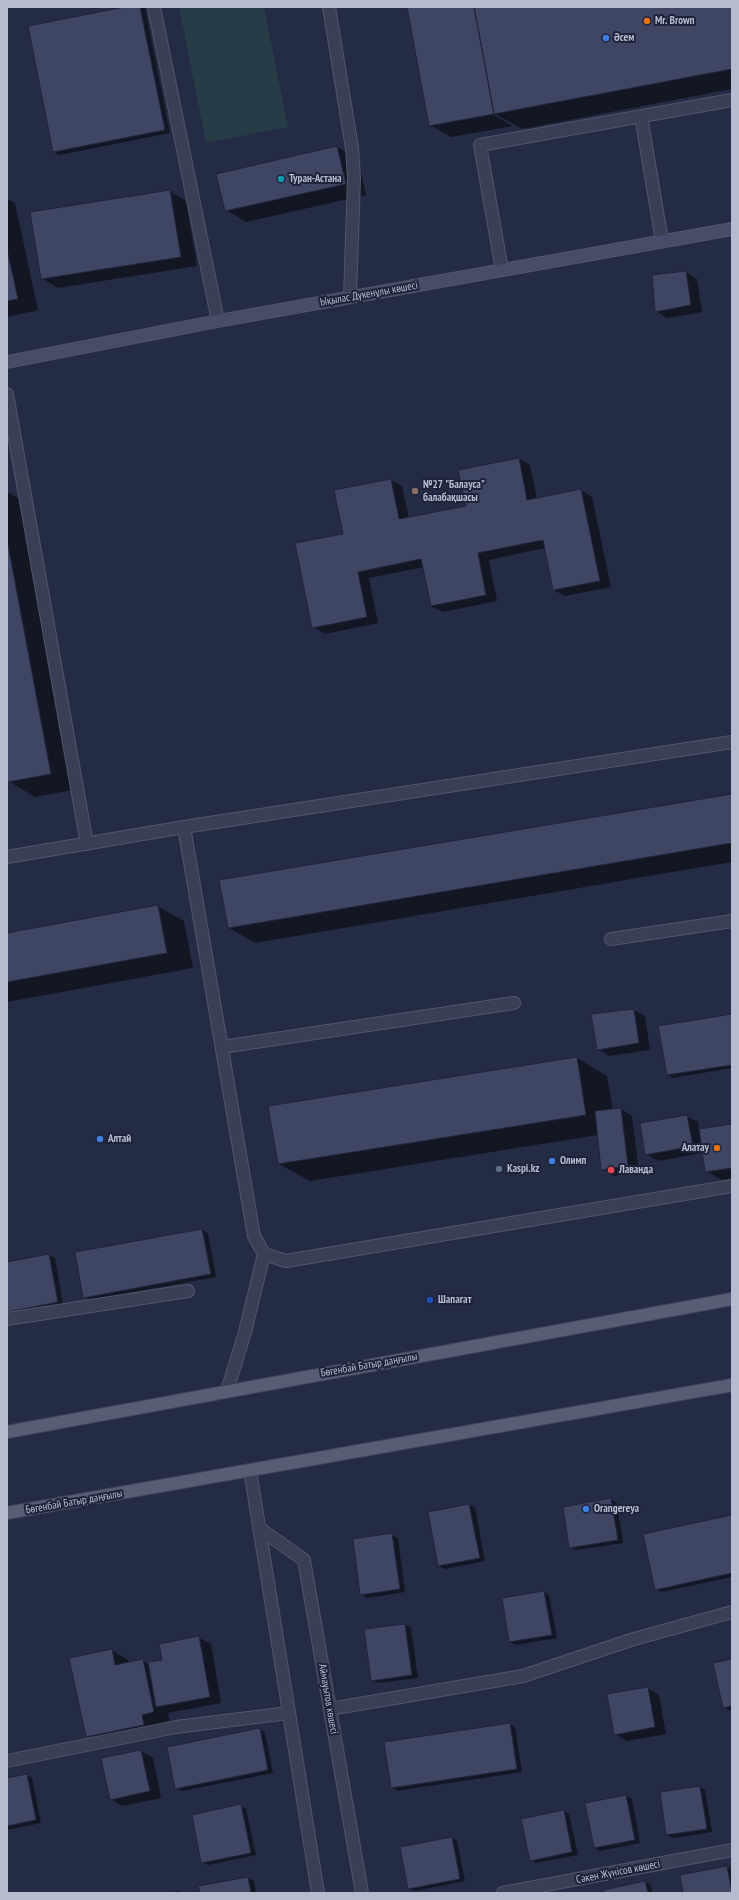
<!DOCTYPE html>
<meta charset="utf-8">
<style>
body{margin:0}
#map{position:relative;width:739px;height:1900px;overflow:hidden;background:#242b45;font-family:"PT Sans Narrow",sans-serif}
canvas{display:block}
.frame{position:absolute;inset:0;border:8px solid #b7bbce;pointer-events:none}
</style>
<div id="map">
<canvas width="739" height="1900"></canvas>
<div class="frame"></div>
</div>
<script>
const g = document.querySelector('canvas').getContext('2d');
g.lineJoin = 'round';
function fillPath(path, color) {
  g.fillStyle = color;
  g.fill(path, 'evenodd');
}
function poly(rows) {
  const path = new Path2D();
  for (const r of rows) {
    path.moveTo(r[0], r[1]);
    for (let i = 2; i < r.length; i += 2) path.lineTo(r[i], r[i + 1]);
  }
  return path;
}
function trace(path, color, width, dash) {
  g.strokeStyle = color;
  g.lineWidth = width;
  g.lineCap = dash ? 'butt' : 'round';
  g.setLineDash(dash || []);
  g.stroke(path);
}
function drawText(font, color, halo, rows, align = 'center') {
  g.font = font + ' "PT Sans Narrow",sans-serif';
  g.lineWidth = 4;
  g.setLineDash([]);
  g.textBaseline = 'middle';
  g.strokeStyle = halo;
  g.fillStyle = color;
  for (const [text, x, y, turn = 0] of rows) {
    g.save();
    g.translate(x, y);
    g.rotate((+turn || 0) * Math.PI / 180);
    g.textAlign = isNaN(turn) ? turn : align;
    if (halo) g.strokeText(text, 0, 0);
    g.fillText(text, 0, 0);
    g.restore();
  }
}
fillPath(poly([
 [179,7,264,7,288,127,206,143]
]), '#263c46');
fillPath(poly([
 [131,7,145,8,170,133,59,155,54,152],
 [408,7,732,7,732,89,522,129,490,111,489,112,513,126,451,137,430,125],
 [337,147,358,159,366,195,246,222,226,210],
 [170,191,186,201,197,266,58,288,41,278],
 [7,199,15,203,38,310,7,317],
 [686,272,697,279,702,312,667,318,656,311],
 [519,459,530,465,537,499,581,490,592,497,611,587,565,596,554,590,545,548,489,560,497,601,443,612,431,606,424,567,369,578,378,623,325,634,313,627,344,534,391,480,402,486,409,518,467,507],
 [7,492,23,501,77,789,35,797,8,781,7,773],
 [732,795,732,862,255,943,228,927],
 [157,906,184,921,193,968,7,1002,7,934],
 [634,1010,645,1016,650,1050,609,1056,598,1049],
 [732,1015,732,1068,673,1078,668,1075],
 [577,1058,607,1076,613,1110,621,1109,632,1116,639,1172,614,1176,602,1169,598,1135,310,1181,279,1164],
 [686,1116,698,1122,699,1130,732,1125,732,1179,723,1181,706,1171,703,1151,689,1143,688,1145,702,1153,658,1161,646,1154],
 [202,1230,208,1233,216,1277,90,1300,84,1297,76,1253],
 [49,1255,55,1258,63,1305,7,1316,7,1263],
 [611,1499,617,1503,623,1543,576,1550,570,1547],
 [469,1505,475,1508,485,1561,445,1569,439,1566],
 [732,1516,732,1577,661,1592,656,1589],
 [392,1535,398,1538,405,1592,367,1598,361,1594],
 [544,1592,549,1595,557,1638,516,1645,510,1642],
 [405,1625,411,1628,418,1678,378,1683,372,1680,365,1630],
 [199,1638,211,1644,221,1703,168,1713,170,1721,158,1724,160,1734,103,1746,87,1736,112,1650,128,1660,129,1663,142,1660,148,1664,163,1661],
 [732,1660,732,1710,729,1710,723,1707],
 [648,1688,659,1695,666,1734,627,1741,615,1734],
 [510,1724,515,1727,522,1772,397,1791,392,1787],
 [259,1729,265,1733,273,1773,182,1791,176,1788],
 [141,1751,153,1758,161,1798,122,1806,111,1799],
 [26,1775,32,1778,41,1823,7,1830,7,1779],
 [700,1787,705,1790,712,1832,673,1838,667,1835],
 [626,1796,632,1799,640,1843,600,1851,595,1848],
 [241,1806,246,1809,256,1855,208,1865,202,1862],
 [564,1811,569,1814,578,1855,536,1863,530,1860],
 [452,1838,457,1841,465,1881,415,1891,409,1888],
 [727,1867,732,1870,732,1893,684,1893],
 [248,1878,254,1881,256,1893,201,1893],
 [645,1882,651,1885,652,1893,605,1893],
 [179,1891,183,1893,169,1893]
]), '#0007');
const building = poly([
 [125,7,140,7,165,130,53,152,28,26,125,7],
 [407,7,474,7,494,114,429,126,407,7],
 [474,7,732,7,732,69,494,114,474,7],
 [337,146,346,184,225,211,216,174,337,146],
 [170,190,181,257,41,279,30,212,170,190],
 [7,249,18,299,7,301,7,249],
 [686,271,691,305,655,312,652,275,686,271],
 [519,458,527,500,581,489,600,581,553,590,543,540,478,553,486,595,431,606,421,559,358,572,367,617,312,628,295,543,343,534,334,490,391,479,399,519,466,506,458,470,519,458],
 [7,539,51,774,8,782,7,779,7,539],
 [732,794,732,843,228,928,219,880,732,794],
 [158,905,167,953,7,982,7,933,158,905],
 [634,1009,639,1043,597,1050,591,1014,634,1009],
 [732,1014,732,1065,667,1075,658,1026,732,1014],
 [577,1057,586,1115,278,1164,268,1106,577,1057],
 [621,1108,628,1166,601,1170,595,1111,621,1108],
 [687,1115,693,1146,645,1155,640,1123,687,1115],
 [732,1124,732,1168,705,1172,699,1129,732,1124],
 [202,1229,211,1274,83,1298,75,1252,202,1229],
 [49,1254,58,1302,7,1312,7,1262,49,1254],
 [611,1498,618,1540,569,1548,563,1507,611,1498],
 [469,1504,480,1558,438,1566,428,1512,469,1504],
 [732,1515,732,1573,655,1590,643,1534,732,1515],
 [392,1533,400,1589,360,1595,353,1539,392,1533],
 [544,1591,552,1635,509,1642,502,1598,544,1591],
 [405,1624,412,1675,371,1681,364,1629,405,1624],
 [199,1636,210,1697,156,1707,148,1662,162,1660,159,1644,199,1636],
 [112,1649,115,1665,143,1659,154,1712,142,1715,144,1725,86,1737,69,1658,112,1649],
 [732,1659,732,1706,723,1708,713,1663,732,1659],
 [648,1687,655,1727,614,1735,607,1694,648,1687],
 [510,1723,517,1769,391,1788,384,1742,510,1723],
 [260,1728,268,1770,175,1789,167,1747,260,1728],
 [141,1750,150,1791,110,1800,101,1758,141,1750],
 [27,1774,36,1820,7,1826,7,1778,27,1774],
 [700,1786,707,1829,666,1835,660,1792,700,1786],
 [626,1795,635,1840,594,1848,585,1803,626,1795],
 [241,1804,251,1853,201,1863,192,1815,241,1804],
 [564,1810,572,1852,530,1861,521,1819,564,1810],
 [452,1837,460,1879,408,1889,400,1847,452,1837],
 [727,1866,732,1893,683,1893,680,1875,727,1866],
 [248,1877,251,1893,200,1893,198,1886,248,1877],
 [645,1881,648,1893,604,1893,604,1890,645,1881]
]);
fillPath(building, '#3e4663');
trace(building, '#20253c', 1);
const lane = poly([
 [329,7,352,148,354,178,350,297],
 [641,116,662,241],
 [502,270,480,145,732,100],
 [7,394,87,844],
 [184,827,732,742],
 [7,857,184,827,254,1236,264,1254,286,1261,732,1186],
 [611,939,732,921],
 [222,1047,514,1003],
 [7,1319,188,1291],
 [227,1391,245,1332,264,1254],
 [330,1709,523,1676,634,1639,732,1612]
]);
const street = poly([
 [154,7,218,321],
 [250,1470,318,1893],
 [259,1528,304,1560,362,1893],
 [7,1761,176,1727,289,1713],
 [503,1893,732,1850]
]);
const secondary = poly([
 [7,362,218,321,732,229]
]);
const primary = poly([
 [7,1432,732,1299],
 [7,1513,732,1385]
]);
trace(lane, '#52566c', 14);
trace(street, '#52566c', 14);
trace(secondary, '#52566c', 14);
trace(primary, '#40455b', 14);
trace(lane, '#393f55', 12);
trace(street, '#393f55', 12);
trace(secondary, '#474c68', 12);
trace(primary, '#575d75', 12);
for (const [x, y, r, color] of [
 [647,21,4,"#e8710a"],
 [606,38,4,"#3f7fe0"],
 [281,179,4,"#0f9aa8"],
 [415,491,4,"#8d6e63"],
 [100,1139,4,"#3f7fe0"],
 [717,1148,4,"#e8710a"],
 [552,1161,4,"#3f7fe0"],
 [499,1169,4,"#5c6f8a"],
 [611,1170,4,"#e0444e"],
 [430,1300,4,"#1a4fb4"],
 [586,1509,4,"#3f7fe0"]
]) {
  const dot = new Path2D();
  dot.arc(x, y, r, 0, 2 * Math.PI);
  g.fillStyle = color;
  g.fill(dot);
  trace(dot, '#1d233a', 1.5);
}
drawText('bold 11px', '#b7bbce', '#1d233a', [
 ["Mr. Brown",655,21],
 ["Әсем",614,38],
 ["Туран-Астана",289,179],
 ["№27 \"Балауса\"",423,485],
 ["балабақшасы",423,498],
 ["Алтай",108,1139],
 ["Алатау",709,1148,"right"],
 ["Олимп",560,1161],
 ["Kaspi.kz",507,1169],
 ["Лаванда",619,1170],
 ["Шапагат",438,1300],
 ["Orangereya",594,1509]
], 'left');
drawText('11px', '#b7bbce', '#1d233a', [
 ["Ықылас Дүкенұлы көшесі",369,294,-10],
 ["Бөгенбай Батыр даңғылы",369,1365,-10],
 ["Бөгенбай Батыр даңғылы",74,1502,-10],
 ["Аймауытов көшесі",328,1699,80],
 ["Сәкен Жүнісов көшесі",618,1872,-11]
]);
</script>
